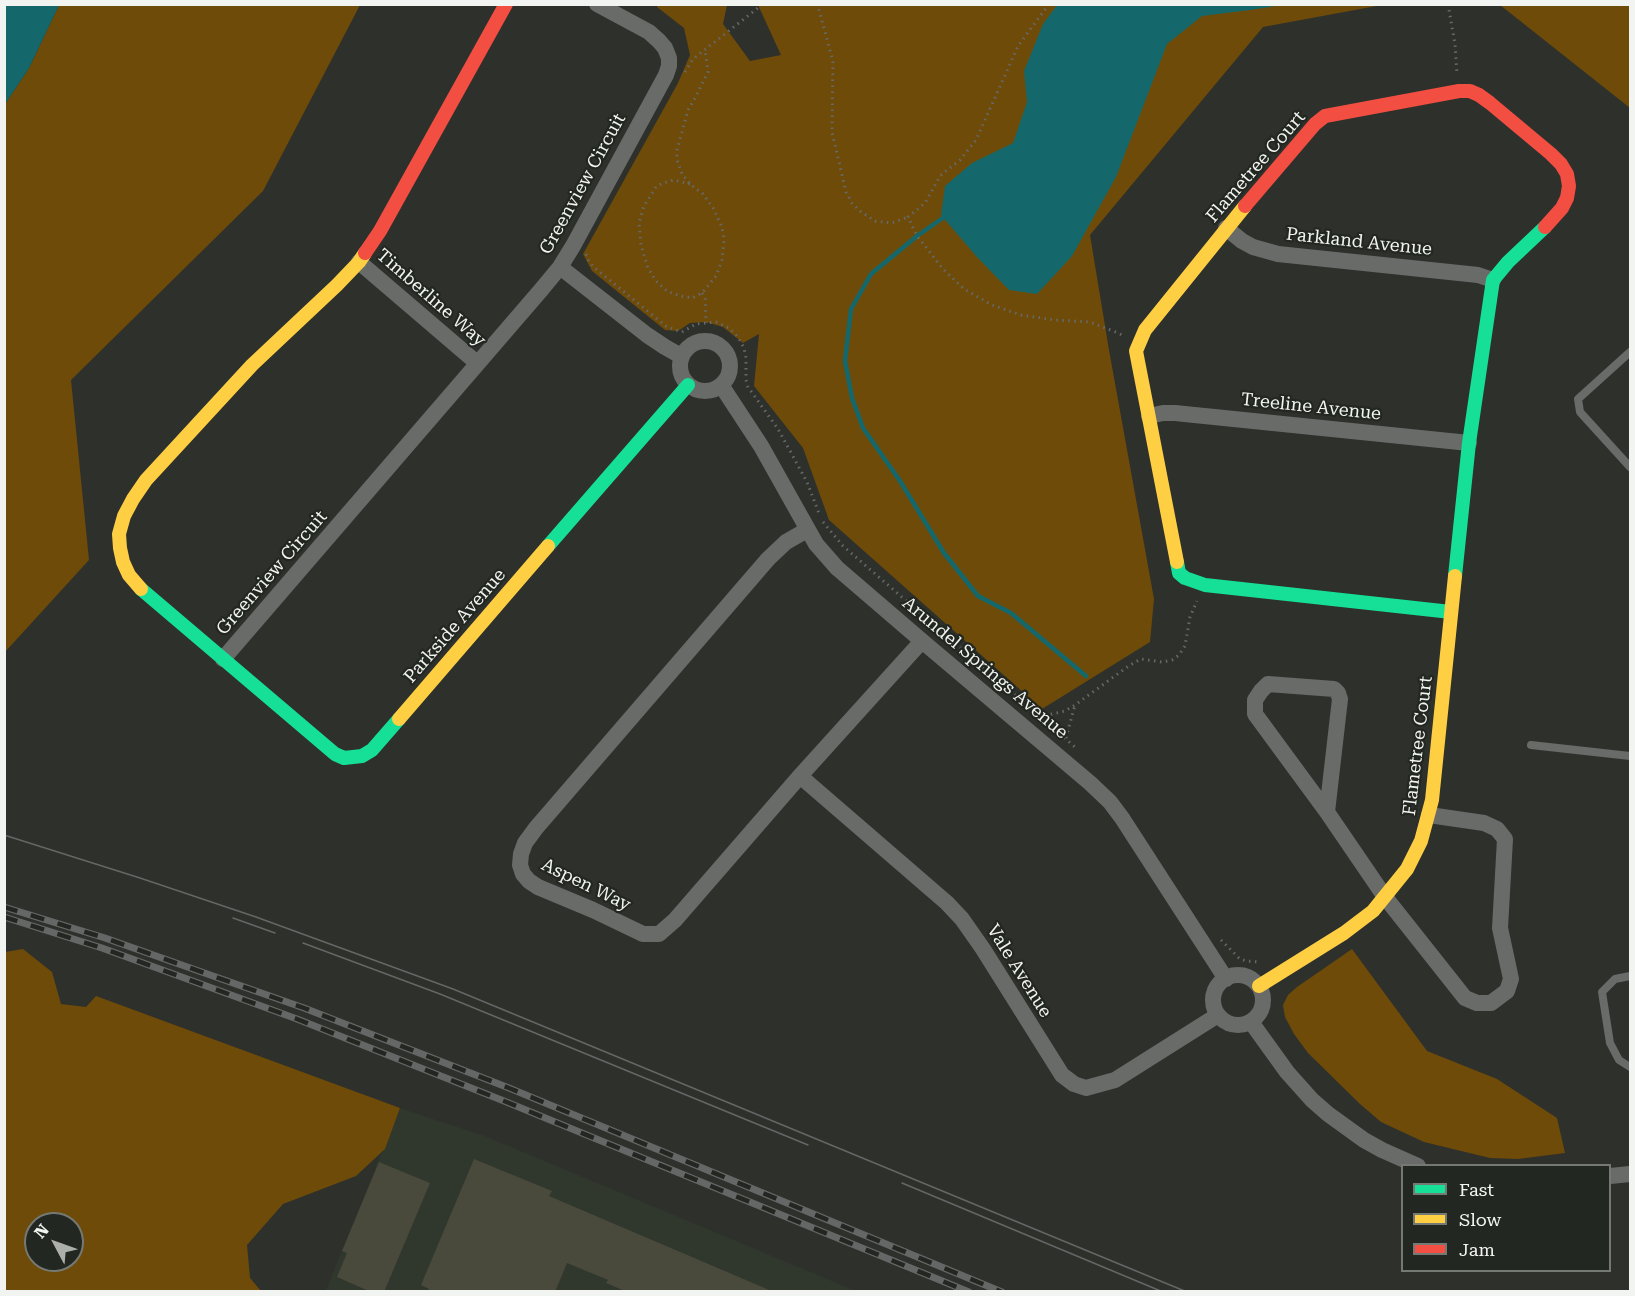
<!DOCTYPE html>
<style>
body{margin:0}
#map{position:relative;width:1635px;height:1296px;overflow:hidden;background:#2e302c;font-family:"Roboto Serif",serif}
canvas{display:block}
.frame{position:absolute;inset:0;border:6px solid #f1f4f0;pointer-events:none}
.legend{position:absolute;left:1401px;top:1164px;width:210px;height:108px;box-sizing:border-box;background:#232721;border:2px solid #757974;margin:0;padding:8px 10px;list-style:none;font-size:18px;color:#f1f4f0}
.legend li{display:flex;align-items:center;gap:12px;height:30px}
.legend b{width:30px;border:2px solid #757974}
.north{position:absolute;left:24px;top:1212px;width:60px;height:60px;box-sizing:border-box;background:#232721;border:2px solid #757974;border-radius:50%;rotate:311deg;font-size:16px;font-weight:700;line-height:24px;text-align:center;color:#f1f4f0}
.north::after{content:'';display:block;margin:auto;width:21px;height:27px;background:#adafab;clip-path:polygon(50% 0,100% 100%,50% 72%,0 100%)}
</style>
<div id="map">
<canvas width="1635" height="1296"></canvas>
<div class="frame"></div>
<ul class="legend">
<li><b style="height:8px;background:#16e098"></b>Fast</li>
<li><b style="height:8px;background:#ffcf43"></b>Slow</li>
<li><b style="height:8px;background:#f24e42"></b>Jam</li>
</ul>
<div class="north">N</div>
</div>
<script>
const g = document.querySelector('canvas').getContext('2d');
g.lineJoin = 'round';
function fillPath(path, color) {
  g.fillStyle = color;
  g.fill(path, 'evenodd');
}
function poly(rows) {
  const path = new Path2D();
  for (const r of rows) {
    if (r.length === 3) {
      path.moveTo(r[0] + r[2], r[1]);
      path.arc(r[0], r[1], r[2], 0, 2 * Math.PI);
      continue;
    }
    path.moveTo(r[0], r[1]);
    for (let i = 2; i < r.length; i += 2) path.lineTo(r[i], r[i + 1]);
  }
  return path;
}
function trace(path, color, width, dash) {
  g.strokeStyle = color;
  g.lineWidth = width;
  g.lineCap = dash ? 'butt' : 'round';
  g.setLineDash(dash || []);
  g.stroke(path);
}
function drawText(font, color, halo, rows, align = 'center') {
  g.font = font + ' "Roboto Serif",serif';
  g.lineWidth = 4.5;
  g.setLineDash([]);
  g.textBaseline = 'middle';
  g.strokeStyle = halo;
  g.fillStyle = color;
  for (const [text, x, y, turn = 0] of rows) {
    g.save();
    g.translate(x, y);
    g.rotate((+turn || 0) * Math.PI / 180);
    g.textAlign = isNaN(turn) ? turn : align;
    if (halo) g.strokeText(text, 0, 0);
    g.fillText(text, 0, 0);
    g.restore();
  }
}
fillPath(poly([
 [400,1108,485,1136,856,1291,325,1292]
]), '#30372d');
fillPath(poly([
 [59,5,360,5,263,191,71,380,89,560,5,652,5,104,29,68],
 [658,5,727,5,723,24,750,61,781,55,758,5,1382,5,1263,27,1090,235,1109,350,1154,599,1150,642,1042,709,829,520,803,448,754,386,759,334,743,343,723,327,706,322,690,323,678,331,665,330,592,271,583,254,678,83,690,55,684,28,657,7],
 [1500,5,1630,5,1630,108],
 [23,949,52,972,61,1004,86,1007,96,996,400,1108,385,1149,356,1176,283,1204,247,1245,250,1278,261,1291,5,1291,5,952],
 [36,1224,72,1224,72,1260,36,1260],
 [1352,949,1427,1051,1497,1079,1557,1118,1565,1153,1518,1159,1490,1158,1424,1142,1381,1122,1360,1104,1308,1053,1294,1034,1285,1017,1283,1005,1288,995,1297,987]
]), '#6e4b08');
fillPath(poly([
 [5,4,59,5,29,68,5,104],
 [1057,5,1283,5,1250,10,1202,16,1167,44,1116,177,1072,256,1037,294,1009,290,976,256,941,215,945,186,972,163,1013,143,1027,102,1024,71,1043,24]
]), '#14686c');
trace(poly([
 [947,215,917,236,871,274,851,309,845,361,852,398,863,428,900,481,944,553,978,596,1011,613,1086,676]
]), '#14686c', 4.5);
fillPath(poly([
 [474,1159,552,1191,549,1196,774,1292,627,1292,606,1283,608,1280,567,1263,555,1292,428,1292,429,1289,421,1285],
 [379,1162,430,1183,384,1292,371,1292,337,1277,347,1253,342,1251]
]), '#49493c');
trace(poly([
 [816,4,819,10,833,61,832,132,846,192,852,203,860,211,875,221,892,223,908,217],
 [1049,4,1018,46,976,140,960,160,940,176,925,203,908,217,917,236,943,269,964,289,992,305,1021,315,1055,320,1090,322,1118,333,1124,336],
 [1448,4,1455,44,1457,74],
 [685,72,693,59,763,4],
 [690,184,674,180,663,183,656,187,644,206,639,223,641,245,648,268,656,281,667,291,680,296,692,298,702,293,716,276,722,260,724,240,722,227,713,208,703,194,690,184,682,174,677,160,677,150,688,110,695,98,708,72,705,49],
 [586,254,589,262,596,269,667,327,682,332,696,324,716,322,729,328,738,337,744,348,746,358,746,380,748,387,778,429,807,482,820,516],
 [702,293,705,299,706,323],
 [823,522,843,546,1075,747],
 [1039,717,1065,711,1075,705,1130,665,1141,659,1162,662,1172,660,1179,655,1185,646,1190,617,1197,601],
 [1066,738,1075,705],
 [1221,940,1239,958,1246,961,1260,962]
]), '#676968', 3, [1.5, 4.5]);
trace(poly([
 [1630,352,1578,399,1580,412,1630,467],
 [1531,745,1630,756],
 [1630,976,1615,979,1602,992,1610,1043,1619,1060,1630,1067]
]), '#696b69', 8);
trace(poly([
 [1226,228,1242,241,1253,247,1278,254,1478,275,1493,280],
 [359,262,477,363],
 [560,267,647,335,665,347,681,356],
 [705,366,25],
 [721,385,761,446,816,544,837,568,922,641,1090,783,1110,802,1122,818,1226,979],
 [1149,416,1163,413,1175,413,1469,443],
 [807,530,786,542,768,559,536,828,525,843,521,854,520,865,523,874,529,881,538,887,593,910,643,934,659,934,675,920,800,776,922,641],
 [223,659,541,290,560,267,573,246,666,75,669,66,669,58,665,48,659,41,649,32,597,4],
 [800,776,947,903,962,919,983,949,1062,1075,1074,1084,1086,1088,1115,1080,1218,1015],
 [1327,812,1340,699,1338,693,1334,689,1268,684,1261,691,1255,700,1255,714,1327,812,1385,897,1465,998,1477,1003,1491,1003,1507,991,1511,979,1500,928,1505,839,1497,829,1484,823,1429,815],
 [1238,1000,25],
 [1251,1022,1287,1072,1312,1100,1328,1114,1364,1140,1382,1150,1418,1166],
 [1610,1176,1630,1174]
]), '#696b69', 16);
trace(poly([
 [548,546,688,385],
 [1177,562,1179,573,1185,578,1205,585,1451,612],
 [1455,576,1469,443,1493,280,1508,262,1545,227],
 [141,589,335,754,344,758,362,756,372,750,399,719]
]), '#16e098', 14);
trace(poly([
 [1177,562,1136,351,1145,330,1245,206],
 [141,589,129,575,123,562,120,548,119,534,124,516,133,499,146,480,252,365,337,285,359,262,365,253],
 [399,719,548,546],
 [1259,986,1344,933,1373,911,1407,869,1421,841,1432,800,1455,576]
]), '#ffcf43', 14);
trace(poly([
 [1245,206,1315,124,1325,116,1459,91,1470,91,1479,95,1490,103,1551,154,1561,164,1567,174,1569,186,1567,198,1562,208,1545,227],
 [365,253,380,231,506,4]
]), '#f24e42', 14);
trace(poly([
 [4,835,140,878,256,917,453,989,1187,1292],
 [233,918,275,933],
 [303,943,440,994,808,1145],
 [902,1183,1163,1292]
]), '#656766', 1.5);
const rail = poly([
 [4,907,105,938,304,1008,509,1088,1002,1292],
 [4,917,102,948,297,1019,504,1101,969,1292]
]);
trace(rail, '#656766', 7);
trace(rail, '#232721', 4.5, [14]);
drawText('18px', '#f1f4f0', '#232721', [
 ["Flametree Court",1256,167,-49],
 ["Greenview Circuit",583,184,-61],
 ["Parkland Avenue",1359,242,6],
 ["Timberline Way",431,298,41],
 ["Treeline Avenue",1311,407,6],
 ["Greenview Circuit",272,573,-49],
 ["Parkside Avenue",455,626,-49],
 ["Arundel Springs Avenue",985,668,40],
 ["Flametree Court",1418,746,-83],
 ["Aspen Way",586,885,26],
 ["Vale Avenue",1019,971,58]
]);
</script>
